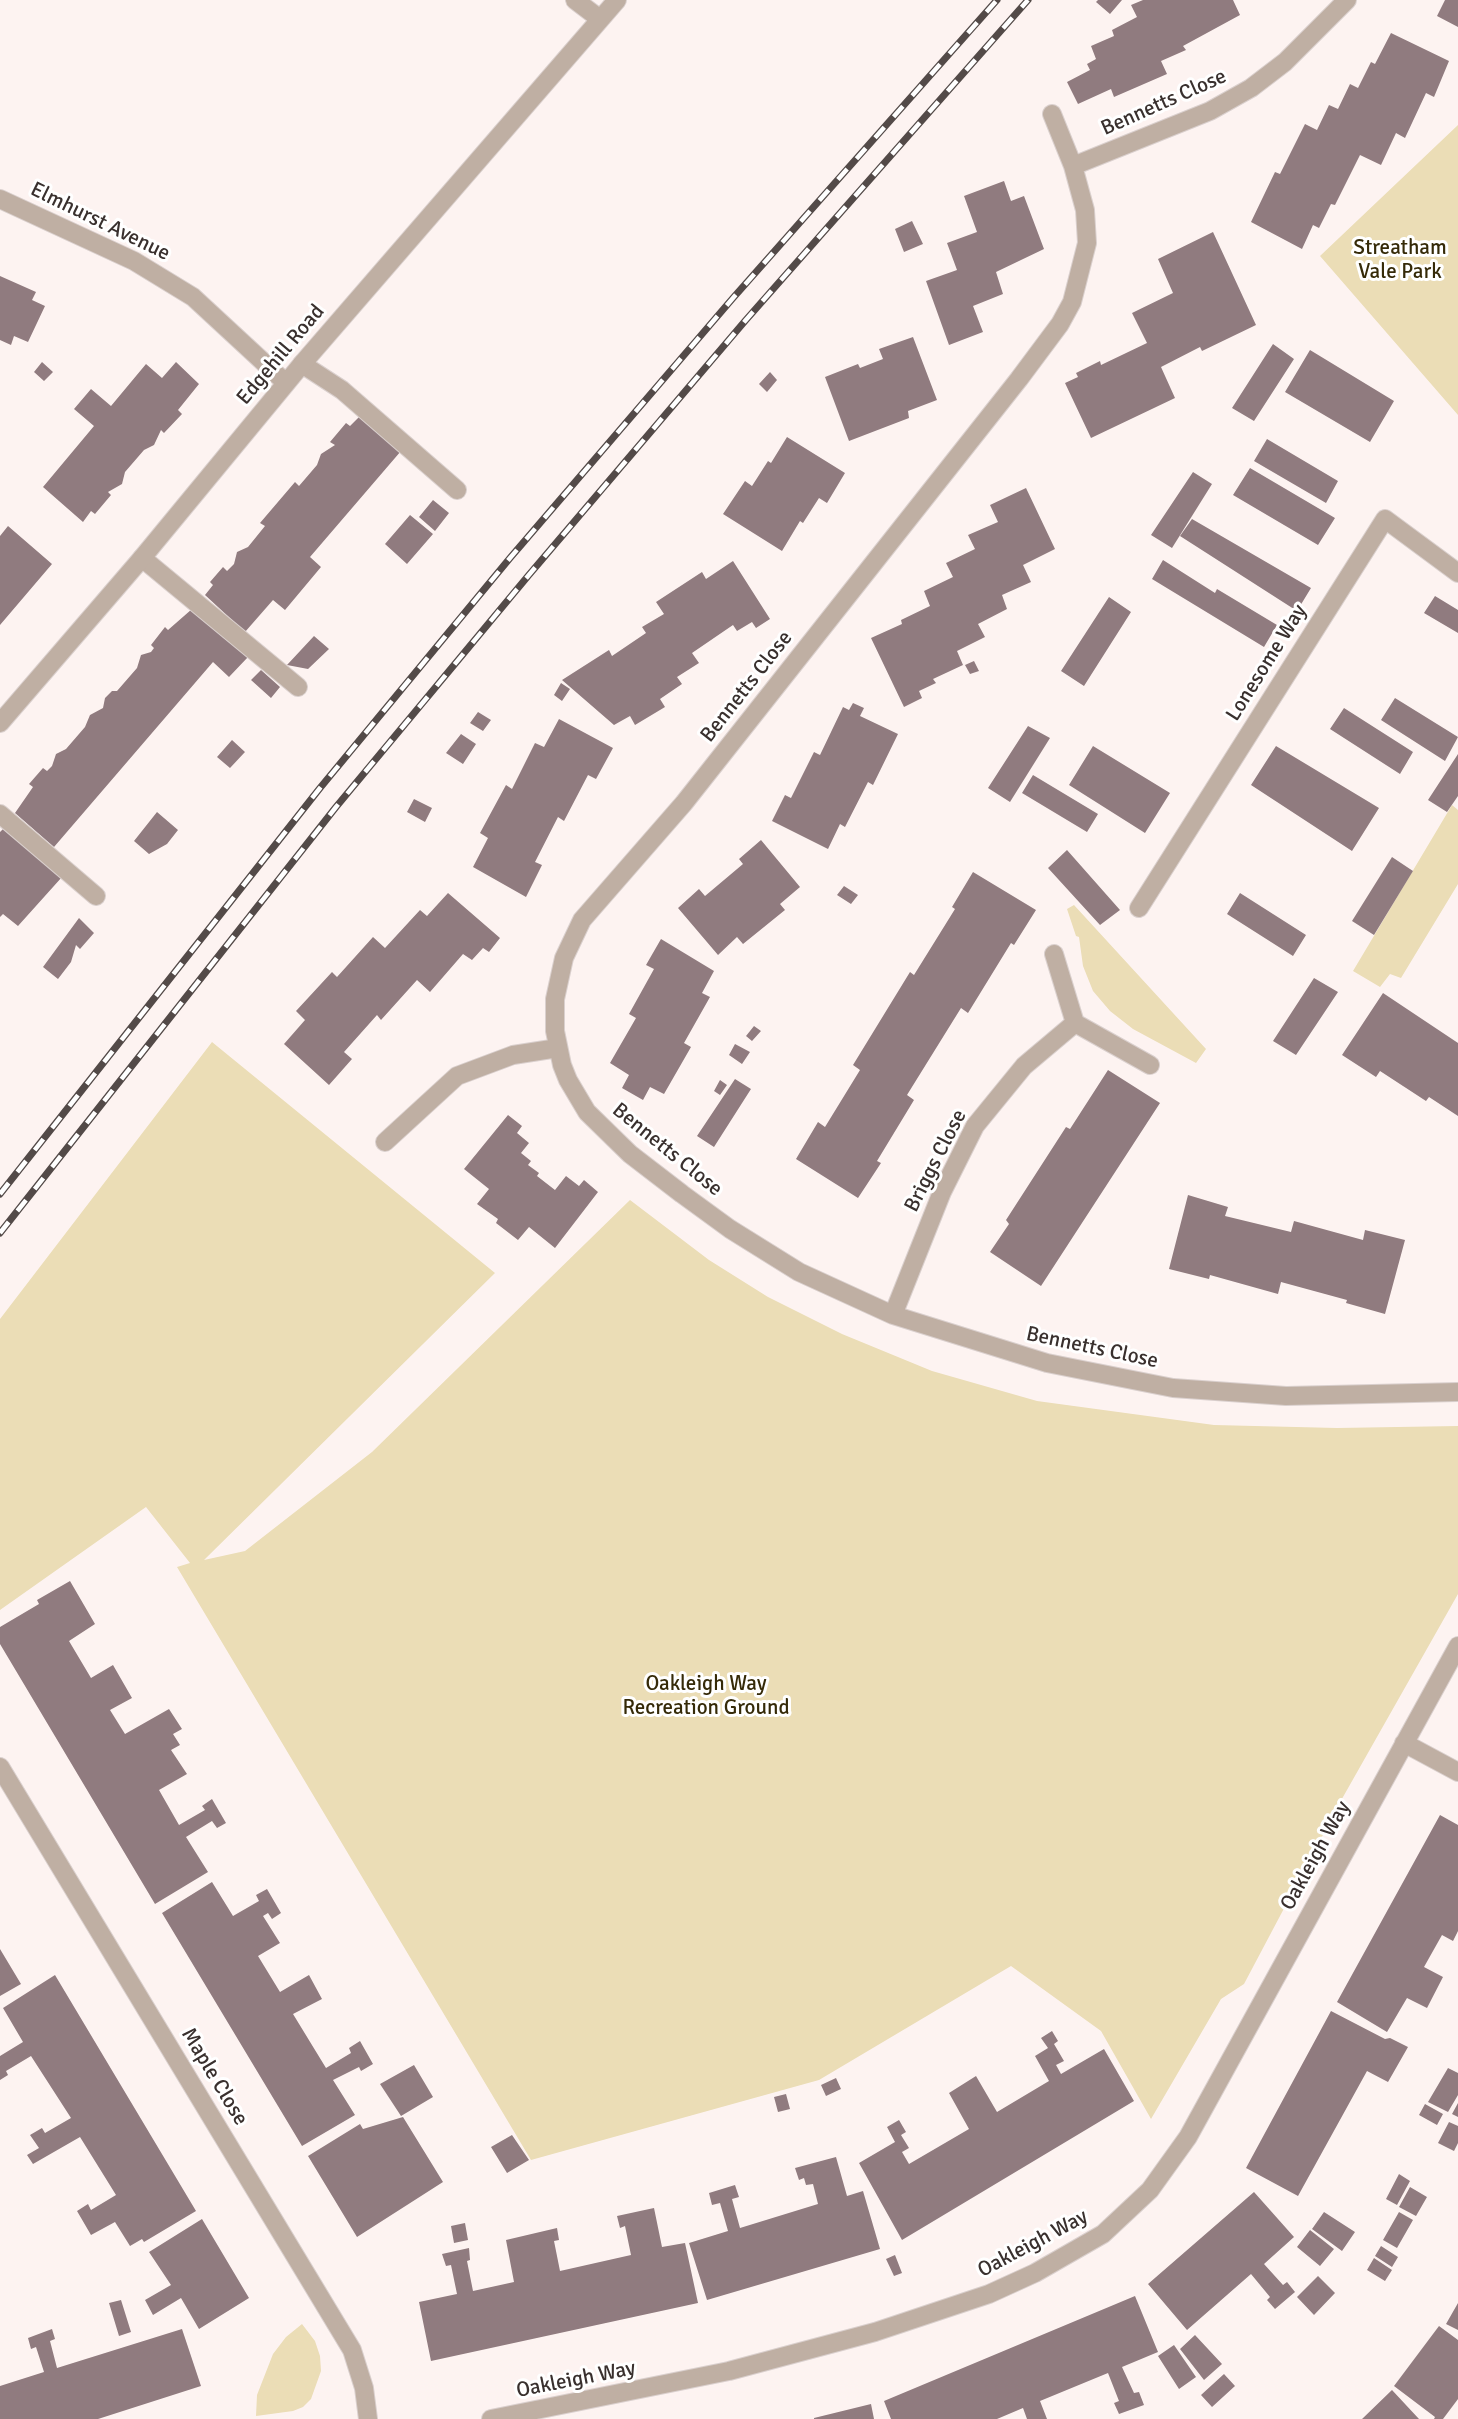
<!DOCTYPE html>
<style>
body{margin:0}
canvas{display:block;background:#fdf3f1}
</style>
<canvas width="1458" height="2419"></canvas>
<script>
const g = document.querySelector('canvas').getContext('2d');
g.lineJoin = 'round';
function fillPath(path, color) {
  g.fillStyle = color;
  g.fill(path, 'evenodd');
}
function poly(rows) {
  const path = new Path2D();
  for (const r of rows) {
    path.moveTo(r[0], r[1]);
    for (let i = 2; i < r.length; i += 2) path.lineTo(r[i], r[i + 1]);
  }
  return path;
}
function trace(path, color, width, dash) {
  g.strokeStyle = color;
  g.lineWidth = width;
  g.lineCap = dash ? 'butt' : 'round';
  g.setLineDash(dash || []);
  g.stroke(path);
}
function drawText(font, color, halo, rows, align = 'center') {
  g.font = font + ' Signika,sans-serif';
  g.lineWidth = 6;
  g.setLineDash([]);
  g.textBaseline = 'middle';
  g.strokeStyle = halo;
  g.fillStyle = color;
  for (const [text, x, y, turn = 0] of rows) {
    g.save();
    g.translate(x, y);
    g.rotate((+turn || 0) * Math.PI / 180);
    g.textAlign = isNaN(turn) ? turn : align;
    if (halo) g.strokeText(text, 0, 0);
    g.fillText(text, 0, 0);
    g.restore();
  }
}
fillPath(poly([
 [1458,125,1458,415,1320,256],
 [1452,805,1458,810,1458,884,1401,978,1390,974,1380,987,1353,971],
 [1074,905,1206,1049,1196,1063,1133,1029,1110,1011,1093,991,1083,966,1079,937,1076,936,1067,909],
 [212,1042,495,1273,204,1560,245,1551,372,1452,630,1200,709,1260,768,1297,842,1334,932,1371,1037,1401,1214,1425,1337,1428,1458,1426,1458,1594,1343,1797,1244,1984,1221,1999,1151,2119,1101,2031,1011,1966,819,2080,531,2160,177,1567,190,1563,146,1507,0,1610,0,1319],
 [302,2324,315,2341,320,2356,321,2371,311,2399,303,2407,293,2411,256,2416,257,2395,273,2354,286,2337]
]), '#ebddb6');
fillPath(poly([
 [1098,0,1122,0,1110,14,1096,2],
 [1143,0,1233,0,1240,15,1183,46,1186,50,1161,61,1167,74,1114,97,1111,89,1078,104,1067,82,1090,70,1087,64,1096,59,1091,46,1114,36,1112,30,1137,17,1131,5],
 [1445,0,1458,0,1458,27,1437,16],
 [1391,33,1449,61,1434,97,1426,93,1405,138,1396,133,1381,165,1360,155,1335,205,1331,204,1319,228,1313,225,1302,249,1251,222,1275,172,1280,174,1305,124,1317,130,1329,105,1338,109,1350,84,1358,88,1371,62,1375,64],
 [1004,181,1011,201,1024,196,1044,249,996,272,1003,294,973,306,983,332,949,345,926,281,957,270,947,243,977,232,964,196],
 [912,221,923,244,904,252,895,229],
 [1213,232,1256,325,1202,351,1200,347,1161,367,1175,398,1091,438,1065,383,1078,377,1076,373,1100,361,1101,365,1147,343,1132,313,1173,293,1158,259],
 [0,276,36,292,32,300,45,306,28,342,14,336,11,345,0,340],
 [913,337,937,400,908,411,909,418,849,441,825,377,858,364,860,368,883,359,879,349],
 [1273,344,1294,359,1254,421,1232,408],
 [1310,350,1394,401,1370,442,1285,392],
 [42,362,53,372,44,381,34,372],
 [176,362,199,384,178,410,182,414,164,433,161,430,154,445,144,450,125,472,122,484,108,492,111,495,95,514,91,511,83,522,43,487,94,426,74,409,91,389,111,406,146,364,162,378],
 [770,372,777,380,767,392,759,384],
 [359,417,401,451,310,557,321,567,285,610,273,600,245,632,205,595,213,585,210,582,223,567,227,571,234,564,237,552,248,547,265,526,260,523,295,482,299,486,317,465,321,454,335,445,330,442,346,423,350,426],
 [787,437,845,473,827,503,819,498,803,523,800,521,782,551,723,514,745,481,752,486,768,461,771,463],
 [1267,439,1338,481,1326,503,1254,461],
 [1250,468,1335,518,1318,545,1233,495],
 [1193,472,1212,484,1172,548,1151,535],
 [1026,488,1055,549,1023,565,1031,582,1002,595,1007,609,978,624,985,637,957,651,963,665,933,679,936,683,919,691,922,698,904,707,871,638,902,624,901,620,930,606,924,591,953,577,946,563,975,549,968,535,998,522,990,505],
 [433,500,449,513,435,531,419,517],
 [410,515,433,534,407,564,385,544],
 [1192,519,1311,588,1297,611,1180,536],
 [8,526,52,564,0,625,0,536],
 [1163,560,1215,593,1217,589,1277,625,1264,647,1152,579],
 [733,561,770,619,756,628,752,622,737,631,733,625,692,653,699,663,677,677,682,684,660,699,665,707,635,725,630,716,614,725,562,680,609,650,612,656,646,633,642,627,664,614,656,602,702,572,706,579],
 [1435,596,1458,610,1458,633,1424,613],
 [1109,597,1131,612,1084,686,1061,671],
 [192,609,248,657,229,677,213,662,54,847,15,813,33,787,29,784,43,768,47,771,52,766,56,754,66,749,85,727,90,715,103,708,105,698,112,691,117,691,137,668,141,655,151,652,154,648,151,645,165,627,168,630],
 [314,636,329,649,308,669,287,665],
 [974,661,979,671,970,674,965,665],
 [261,670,280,687,271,698,251,680],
 [561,683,570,689,562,701,554,695],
 [1395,698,1458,737,1445,761,1381,720],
 [853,703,864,708,860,716,898,734,873,785,868,782,845,827,840,824,828,849,772,821,785,795,791,798,814,752,820,755,843,707,849,710],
 [1344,708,1413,752,1400,774,1330,729],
 [478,712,491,720,483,731,470,723],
 [559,719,613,748,596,779,588,775,564,821,558,817,535,862,542,865,526,897,473,867,488,838,480,833,506,785,512,789,535,743,544,747],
 [1028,726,1050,738,1010,802,988,788],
 [461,734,476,744,463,764,446,753],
 [232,740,245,752,230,768,217,757],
 [1093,746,1170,793,1145,833,1069,785],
 [1276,746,1379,808,1352,851,1251,785],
 [1458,754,1458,796,1447,812,1428,800],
 [1033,775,1098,814,1087,832,1022,793],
 [414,799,432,808,425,822,407,812],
 [157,812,178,830,167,844,149,854,134,841],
 [3,829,62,877,18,926,3,914,0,917,0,832],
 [761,840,800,887,780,904,785,910,743,944,737,937,718,955,678,908,699,889,705,896,743,864,739,859],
 [1067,850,1120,910,1100,925,1048,868],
 [1392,857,1413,871,1374,935,1352,921],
 [973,872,1036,910,1014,945,1011,943,968,1013,961,1008,907,1095,914,1100,877,1161,881,1163,858,1198,796,1159,818,1122,825,1127,860,1070,853,1065,910,972,914,975,955,909,952,907],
 [844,886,858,895,851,904,837,895],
 [448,893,500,938,489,952,483,948,472,960,463,954,430,992,417,980,381,1020,377,1015,344,1052,352,1059,329,1085,284,1044,305,1020,296,1011,332,972,337,977,373,937,385,948,420,910,427,916],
 [1240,893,1306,935,1293,956,1227,914],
 [79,918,94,933,80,949,76,945,71,962,58,979,43,967],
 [661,939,714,971,702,993,710,997,684,1043,691,1047,664,1094,650,1087,643,1100,622,1088,629,1075,610,1063,636,1018,629,1014,654,969,646,965],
 [1314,978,1338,992,1296,1055,1273,1041],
 [1383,993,1458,1043,1458,1116,1429,1097,1426,1101,1380,1071,1376,1077,1342,1055],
 [754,1026,761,1031,752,1041,746,1036],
 [735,1044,750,1052,742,1064,729,1055],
 [1108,1070,1160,1103,1041,1286,990,1252,1009,1224,1006,1220,1066,1127,1070,1129],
 [735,1079,751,1089,714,1147,697,1136],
 [720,1080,727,1085,720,1095,714,1091],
 [508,1115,522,1126,517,1133,529,1143,521,1153,531,1161,528,1165,539,1173,537,1176,555,1190,566,1176,579,1186,584,1180,598,1192,555,1248,529,1227,518,1240,496,1223,498,1219,477,1204,489,1189,464,1169],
 [1188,1195,1228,1207,1225,1216,1291,1232,1294,1221,1363,1240,1365,1230,1405,1240,1385,1314,1346,1303,1347,1300,1281,1282,1278,1294,1210,1275,1209,1279,1169,1269],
 [70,1581,95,1624,69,1641,91,1678,113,1665,132,1698,110,1710,125,1734,169,1709,182,1729,173,1734,180,1745,171,1750,187,1774,159,1790,179,1825,205,1810,202,1806,212,1799,226,1823,217,1828,212,1821,186,1837,208,1872,155,1904,0,1644,0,1627,39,1604,37,1600],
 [1440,1815,1458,1825,1458,1931,1453,1941,1442,1935,1424,1967,1443,1977,1427,2008,1407,1998,1387,2032,1337,2002],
 [212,1882,233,1916,259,1901,256,1895,267,1889,281,1913,272,1919,268,1913,263,1916,280,1943,258,1956,280,1992,309,1975,322,1999,293,2014,326,2068,351,2053,349,2048,360,2041,373,2064,361,2071,359,2067,333,2080,355,2115,302,2146,162,1913],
 [0,1949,21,1984,0,1996],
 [55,1975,196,2211,144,2242,142,2239,130,2246,115,2222,91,2235,77,2211,88,2204,91,2210,116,2195,80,2137,33,2164,27,2155,39,2148,30,2135,42,2128,45,2133,71,2118,31,2056,6,2071,8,2075,0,2080,0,2056,23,2042,3,2008],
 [1331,2011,1385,2039,1390,2038,1408,2047,1388,2082,1367,2071,1298,2196,1246,2168],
 [1052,2031,1058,2041,1054,2044,1064,2061,1056,2065,1061,2074,1104,2049,1134,2101,902,2240,859,2163,895,2142,887,2127,899,2120,906,2132,901,2135,909,2148,902,2152,909,2164,969,2129,949,2093,976,2076,997,2112,1049,2081,1035,2056,1048,2048,1041,2038],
 [414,2065,433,2097,401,2116,380,2084],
 [1448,2068,1458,2073,1458,2095,1448,2112,1428,2102],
 [836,2078,841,2089,826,2096,821,2085],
 [786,2094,790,2109,778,2112,774,2097],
 [1458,2103,1458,2117,1452,2114],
 [1425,2104,1443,2114,1437,2125,1419,2115],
 [403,2117,443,2182,357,2237,308,2156,360,2124,363,2129],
 [1449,2122,1458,2126,1458,2143,1454,2151,1438,2143],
 [512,2135,529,2160,507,2173,491,2147],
 [836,2157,847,2196,863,2191,880,2249,707,2300,689,2243,728,2231,720,2203,712,2205,709,2193,735,2185,739,2197,732,2199,740,2228,818,2204,813,2184,806,2185,804,2178,799,2180,795,2168],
 [1399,2174,1410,2181,1397,2205,1386,2199],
 [1410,2187,1427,2197,1416,2216,1399,2207],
 [1254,2192,1294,2237,1264,2264,1283,2285,1287,2282,1295,2292,1275,2309,1267,2300,1270,2297,1251,2274,1187,2330,1148,2284],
 [654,2208,662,2247,685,2243,698,2303,431,2361,419,2302,457,2294,451,2265,446,2266,442,2254,469,2248,470,2260,467,2261,473,2291,514,2282,506,2240,557,2228,559,2240,554,2241,560,2271,631,2255,625,2226,620,2228,617,2216],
 [1324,2212,1355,2232,1342,2251,1312,2229],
 [1399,2212,1413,2220,1397,2248,1383,2240],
 [202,2219,249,2298,199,2329,181,2298,153,2315,145,2300,171,2285,149,2252],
 [465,2223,468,2240,454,2243,451,2226],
 [1310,2230,1334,2249,1320,2266,1297,2247],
 [1381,2246,1398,2257,1392,2267,1375,2256],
 [895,2255,902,2273,894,2276,886,2259],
 [1374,2258,1392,2270,1385,2281,1367,2270],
 [1318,2276,1335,2293,1314,2315,1297,2297],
 [1135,2296,1158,2352,1122,2367,1134,2393,1139,2392,1144,2405,1119,2414,1114,2403,1119,2401,1108,2373,1040,2401,1047,2419,1027,2419,1023,2408,997,2419,891,2419,884,2401],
 [121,2300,131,2332,119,2336,109,2303],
 [1458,2303,1458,2330,1446,2324],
 [1439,2326,1458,2340,1458,2399,1443,2419,1434,2419,1435,2417,1394,2386],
 [52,2329,55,2339,50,2341,57,2368,182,2329,201,2386,98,2419,0,2419,0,2386,44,2372,36,2347,31,2349,28,2338],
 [1195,2335,1222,2364,1204,2380,1180,2349],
 [1174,2345,1196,2377,1179,2389,1158,2356],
 [1224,2374,1235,2386,1212,2407,1201,2395],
 [1392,2390,1419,2419,1362,2419],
 [871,2404,874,2419,814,2419,814,2418]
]), '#907b7f');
const service = poly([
 [302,364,342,390,457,490],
 [142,558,298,687],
 [0,814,96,896]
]);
const minor = poly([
 [575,0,600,19],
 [1052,114,1073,166,1085,210,1087,243,1072,302,1060,324,1019,379,684,803,582,920,564,958,555,999,555,1031,562,1065,568,1080,587,1112,630,1154,682,1194,730,1229,799,1272,893,1315,1047,1363,1173,1388,1286,1396,1458,1392],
 [1073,166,1210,111,1251,88,1285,62,1347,0],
 [0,199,134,261,193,297,286,383],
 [0,723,142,558,302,364,617,0],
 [1139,908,1385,519,1458,573],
 [1075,1023,1150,1065],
 [385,1142,457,1076,513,1055,558,1048],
 [893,1315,942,1192,975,1126,1024,1066,1075,1023,1054,954],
 [1404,1743,1458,1772],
 [0,1767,352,2350,364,2388,368,2419],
 [491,2419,729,2371,875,2332,989,2294,1035,2273,1103,2234,1150,2190,1188,2137,1458,1646]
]);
trace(service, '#dad0ce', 20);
trace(minor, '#dad0ce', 20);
trace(service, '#bfafa3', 18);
trace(minor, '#bfafa3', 18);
const rail = poly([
 [0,1194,320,788,510,558,733,298,997,0],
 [0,1233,336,807,528,576,745,321,1028,0]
]);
trace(rail, '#534a48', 7);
trace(rail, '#fff', 4.5, [14]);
drawText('21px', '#39302e', '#fff', [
 ["Bennetts Close",1164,103,-24],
 ["Elmhurst Avenue",100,222,26],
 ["Edgehill Road",281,355,-50],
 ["Lonesome Way",1267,663,-58],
 ["Bennetts Close",747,687,-52],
 ["Bennetts Close",667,1150,39],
 ["Briggs Close",936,1161,-63],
 ["Bennetts Close",1092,1348,12],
 ["Oakleigh Way",1316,1856,-61],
 ["Maple Close",214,2077,59],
 ["Oakleigh Way",1033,2244,-28],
 ["Oakleigh Way",576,2380,-11]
]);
drawText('21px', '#352a08', '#fff', [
 ["Streatham",1400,248],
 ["Vale Park",1400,272],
 ["Oakleigh Way",706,1684],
 ["Recreation Ground",706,1708]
]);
</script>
